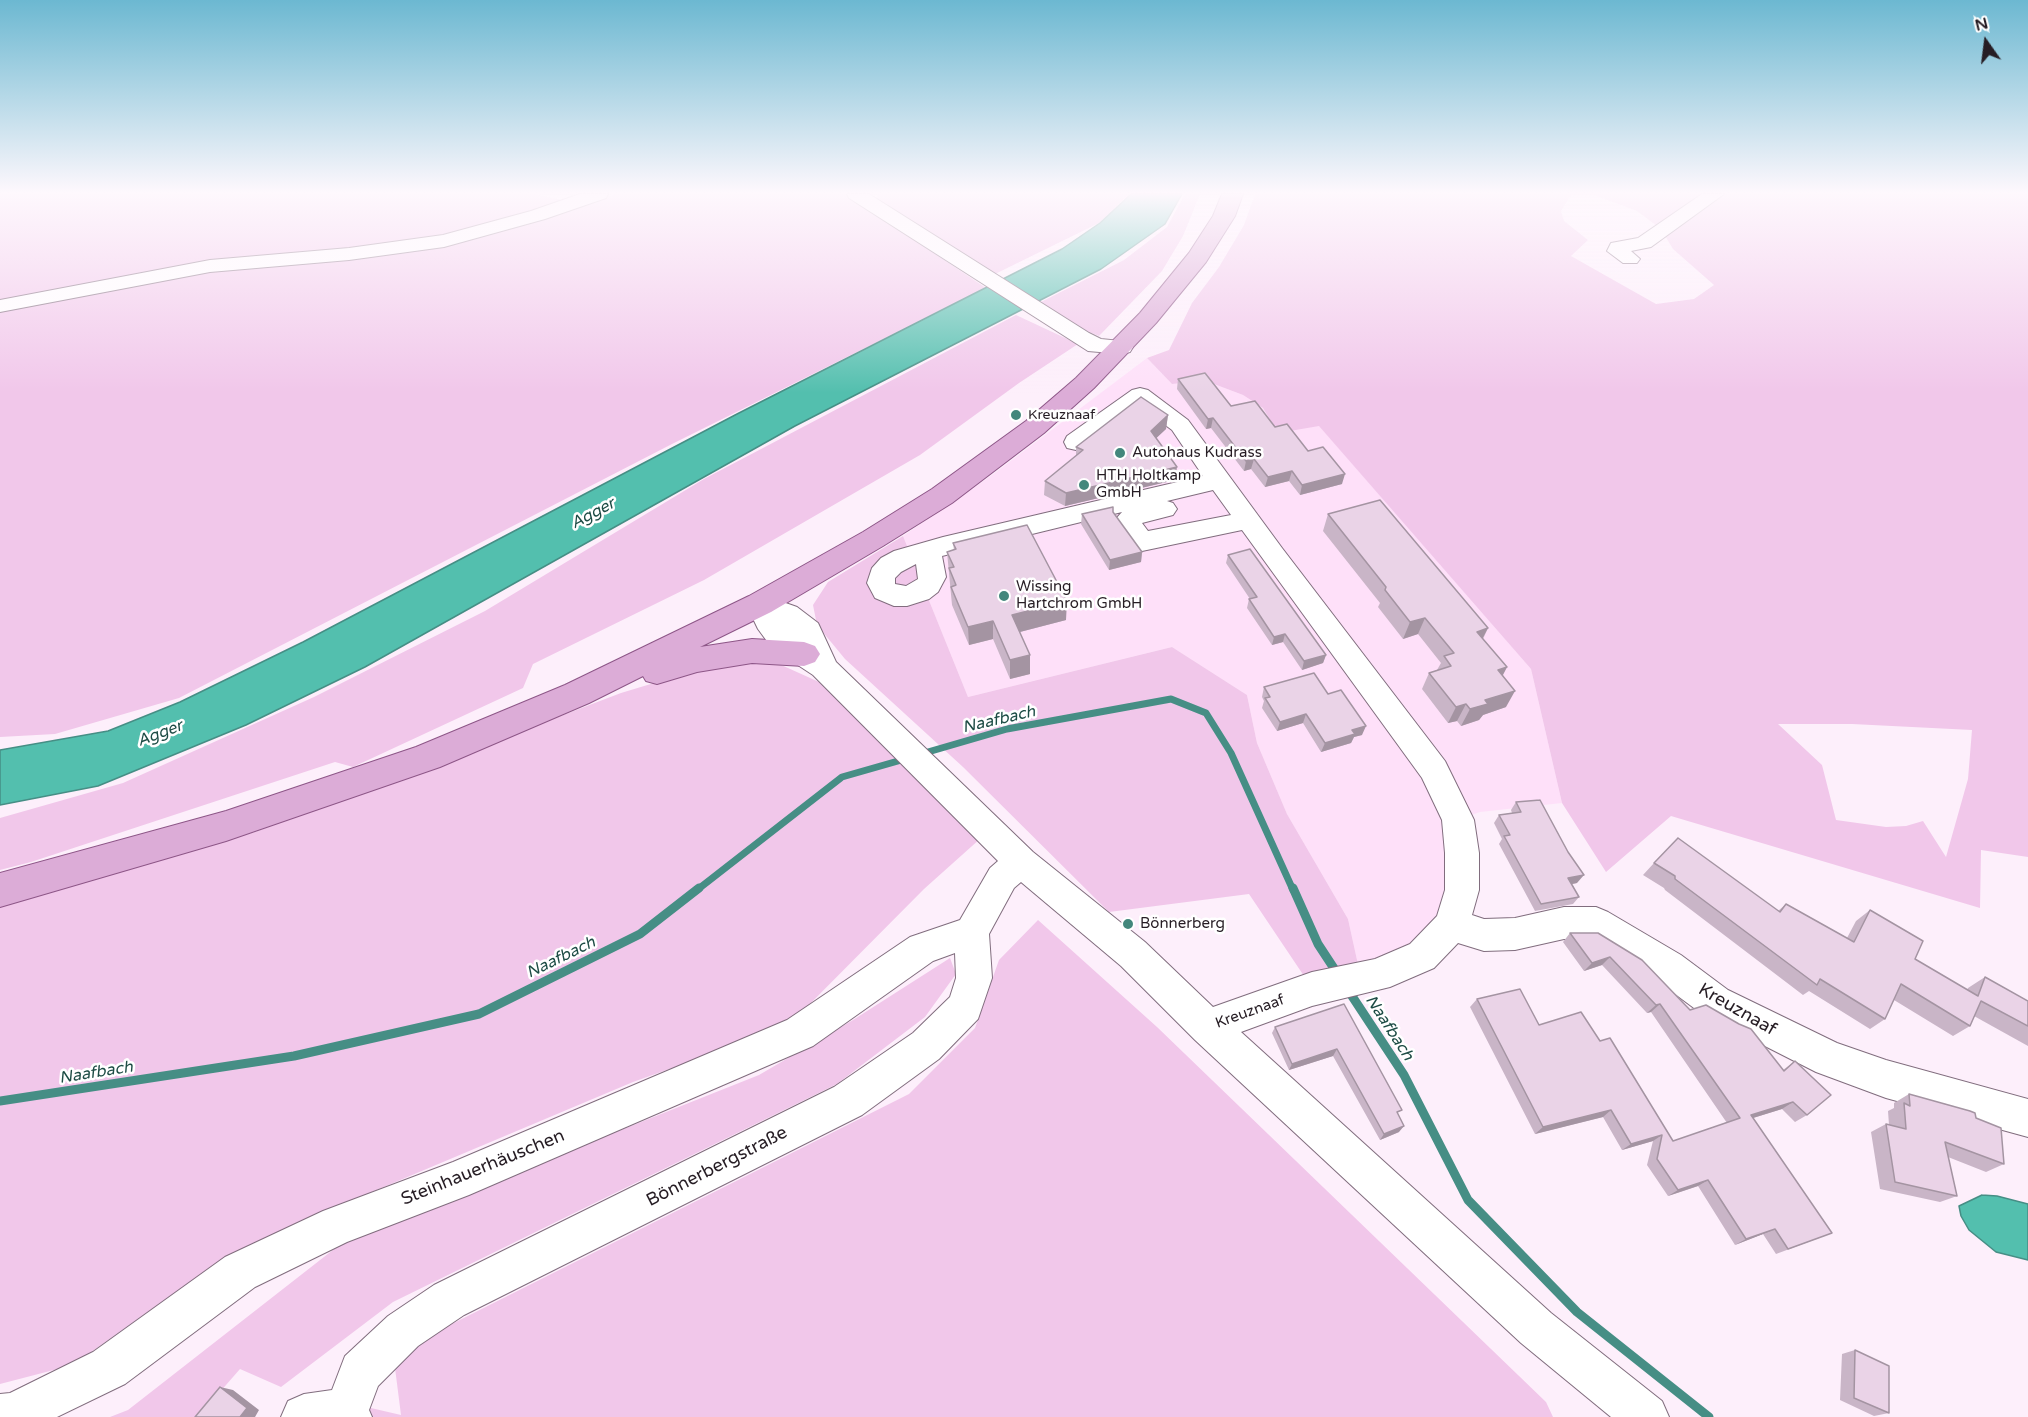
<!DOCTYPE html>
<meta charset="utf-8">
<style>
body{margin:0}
#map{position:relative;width:2028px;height:1417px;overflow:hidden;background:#fdeffb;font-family:"Varela Round",sans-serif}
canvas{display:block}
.north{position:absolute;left:1956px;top:12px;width:60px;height:60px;-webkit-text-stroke:4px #fff;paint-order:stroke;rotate:346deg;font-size:16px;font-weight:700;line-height:24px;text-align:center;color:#261d24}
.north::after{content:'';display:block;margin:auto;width:21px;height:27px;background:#261d24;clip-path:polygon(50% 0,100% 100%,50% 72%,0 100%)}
</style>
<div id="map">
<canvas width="2028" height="1417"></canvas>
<div class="north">N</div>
</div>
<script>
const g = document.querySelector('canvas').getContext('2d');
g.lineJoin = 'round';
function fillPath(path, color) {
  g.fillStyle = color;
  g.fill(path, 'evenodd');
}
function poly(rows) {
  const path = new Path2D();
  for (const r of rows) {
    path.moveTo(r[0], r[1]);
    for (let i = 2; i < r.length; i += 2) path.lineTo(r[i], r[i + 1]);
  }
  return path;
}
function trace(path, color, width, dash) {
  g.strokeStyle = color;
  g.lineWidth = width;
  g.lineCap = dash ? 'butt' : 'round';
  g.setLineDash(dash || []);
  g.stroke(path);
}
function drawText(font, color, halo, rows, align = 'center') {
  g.font = font + ' "Varela Round",sans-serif';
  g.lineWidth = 5;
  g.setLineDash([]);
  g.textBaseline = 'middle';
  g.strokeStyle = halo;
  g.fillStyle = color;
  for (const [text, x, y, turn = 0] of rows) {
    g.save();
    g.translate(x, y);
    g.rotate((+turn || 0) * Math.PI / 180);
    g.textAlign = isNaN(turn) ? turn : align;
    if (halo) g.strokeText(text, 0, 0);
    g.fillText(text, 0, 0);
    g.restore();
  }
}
fillPath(poly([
 [1147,358,1172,384,1206,381,1243,395,1263,408,1278,432,1319,425,1531,669,1562,803,1480,812,1457,820,1451,925,1359,969,1348,919,1287,814,1257,743,1247,695,1172,647,968,697,903,536,992,475]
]), '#fee0f9');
fillPath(poly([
 [0,194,535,194,582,205,615,194,846,194,986,288,672,444,179,698,55,734,0,737],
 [878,194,1129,194,1099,223,993,275,877,198],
 [1185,194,1200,194,1183,236,1162,271,1099,336,1074,326,1039,303,1124,260,1167,227],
 [1255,194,2028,194,2028,857,1981,850,1980,908,1671,816,1606,872,1562,803,1531,669,1319,426,1278,433,1263,408,1243,395,1206,381,1172,384,1147,358,1169,350,1192,303,1219,267,1244,225],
 [1571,195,1594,195,1637,211,1661,229,1673,249,1714,285,1694,299,1656,304,1571,256,1588,240,1564,221,1561,211],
 [1778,724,1852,724,1972,730,1968,779,1946,857,1923,821,1906,826,1886,827,1836,820,1822,765],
 [1016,315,1078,344,1019,383,920,455,704,580,533,664,523,688,353,767,335,762,31,862,0,870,0,818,123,783,314,697,485,611,704,479],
 [903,536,968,697,1172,647,1247,695,1257,743,1287,814,1348,919,1359,969,1306,979,1249,894,1109,912,963,767,845,659,817,625,813,605,828,582],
 [768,659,819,682,981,838,924,889,787,1027,633,1082,360,1197,222,1259,73,1365,0,1384,0,907,31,894,255,832,621,693,730,660],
 [1038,920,1157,1027,1546,1402,1553,1417,298,1417,315,1395,401,1415,395,1368,420,1340,909,1094,975,1028,999,960],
 [950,958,956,974,925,1017,837,1084,393,1302,281,1387,240,1369,198,1417,110,1417,128,1410,347,1239,759,1075,853,1020]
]), '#f1c7ea');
const water = poly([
 [1131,194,1182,194,1165,224,1101,269,795,426,365,667,246,725,98,786,0,805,0,750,108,731,180,702,303,642,737,414,1062,249,1100,223,1131,194],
 [1982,1195,1997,1196,2028,1204,2028,1260,1996,1252,1969,1230,1961,1216,1959,1206,1982,1195]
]);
fillPath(water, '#53bfae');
trace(water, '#468e85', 1.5);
trace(poly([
 [921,754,1007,729,1171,699,1206,713,1231,753,1293,890],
 [697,890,842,777,905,759]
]), '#468e85', 7);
trace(poly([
 [1293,888,1318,944,1337,973],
 [1348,990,1404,1075,1468,1200,1577,1312,1709,1417],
 [0,1101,294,1056,479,1014,640,934,699,888]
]), '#468e85', 9);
const minor = poly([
 [580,194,608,194,606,198,545,219,444,247,349,260,210,272,0,312,0,300,210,260,349,248,443,235,531,211,580,194],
 [847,194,869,194,1089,333,1101,339,1130,342,1133,347,1130,352,1122,354,1088,351,849,198,847,194],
 [1702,194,1724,194,1651,247,1631,251,1640,259,1637,263,1623,263,1607,251,1611,243,1638,238,1702,194],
 [1140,388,1148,390,1188,420,1282,548,1445,761,1474,820,1479,853,1479,890,1472,915,1484,919,1515,918,1564,907,1596,907,1608,912,1681,955,1728,990,1837,1043,1886,1060,2028,1099,2028,1137,1886,1098,1816,1072,1702,1014,1655,979,1591,939,1564,939,1515,950,1484,951,1458,943,1434,968,1390,987,1312,1006,1241,1032,1551,1313,1662,1401,1669,1417,1611,1417,1521,1343,1195,1040,1121,966,1021,882,1014,888,989,934,992,978,978,1019,939,1059,862,1115,464,1315,418,1346,378,1386,369,1410,372,1417,281,1417,288,1401,304,1394,332,1390,345,1356,388,1316,434,1285,834,1087,913,1033,950,997,956,978,955,953,933,961,813,1046,469,1195,347,1242,255,1287,125,1384,57,1417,0,1417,0,1394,10,1393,93,1352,225,1257,323,1211,453,1162,787,1020,910,937,960,920,990,868,998,861,813,675,772,648,758,629,746,604,750,597,760,594,797,607,818,623,836,662,1033,852,1145,942,1213,1007,1312,972,1375,959,1410,944,1437,916,1445,890,1445,853,1442,820,1422,778,1242,530,1142,551,1133,549,1114,521,1122,512,942,556,946,577,938,592,929,599,907,606,894,606,875,598,867,583,872,568,881,558,894,551,943,537,1203,476,1172,430,1140,406,1085,448,1076,450,1067,448,1064,442,1067,436,1132,390,1140,388],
 [1213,490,1231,515,1148,531,1142,523,1173,515,1177,509,1173,503,1167,501,1213,490],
 [916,564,918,579,906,586,895,584,895,578,901,572,916,564]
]);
const major = poly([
 [1222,194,1243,194,1235,216,1206,262,1156,323,1094,388,1044,433,952,503,883,546,771,612,700,647,752,639,804,642,815,646,820,654,815,662,804,666,752,663,697,672,657,684,646,681,643,676,589,703,440,767,226,841,0,907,0,873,226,811,416,747,565,685,749,596,863,532,932,489,1026,421,1076,378,1140,313,1189,253,1213,216,1222,194]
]);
trace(minor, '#816d7e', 2);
trace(major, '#8d5687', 2);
fillPath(minor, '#fff');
fillPath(major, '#dcacd7');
fillPath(poly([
 [1178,379,1231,406,1275,427,1308,451,1342,484,1300,495,1289,481,1265,487,1251,469,1244,471,1211,428,1206,429,1177,389],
 [1168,415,1166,429,1156,438,1175,480,1065,506,1044,495,1045,481,1076,456,1076,447],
 [1113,512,1142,552,1141,562,1109,570,1081,524,1082,514],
 [1328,514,1488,628,1483,639,1507,667,1503,675,1506,707,1483,715,1479,720,1461,726,1457,721,1448,723,1422,689,1429,673,1437,670,1441,663,1418,634,1403,639,1378,607,1380,603,1323,531],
 [953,543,1066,620,1020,632,1030,674,1010,679,993,639,969,645,952,605,947,552,954,550],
 [1228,555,1326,655,1323,663,1302,670,1283,642,1272,645,1247,608,1249,599,1250,599,1226,563],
 [1264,687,1328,694,1362,735,1354,737,1351,743,1321,752,1303,723,1277,731,1262,708,1264,701,1262,697],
 [1516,802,1577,883,1572,884,1579,897,1573,904,1535,911,1499,844,1502,839,1494,823,1499,815,1512,813,1511,810],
 [1654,863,1778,911,1786,904,1847,938,1856,921,1870,910,1915,959,1967,990,1968,988,1985,977,2028,1001,2028,1046,1974,1016,1970,1026,1953,1036,1894,1000,1885,1019,1870,1029,1809,991,1803,995,1665,890,1664,888,1643,875],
 [1570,933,1598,933,1690,1010,1783,1070,1795,1061,1807,1115,1795,1122,1782,1109,1753,1118,1819,1238,1776,1254,1763,1234,1735,1245,1698,1186,1668,1196,1647,1165,1653,1141,1622,1150,1603,1117,1535,1134,1470,1007,1477,999,1539,1025,1600,1041,1673,1141,1727,1123,1651,1012,1647,1013,1602,965,1584,971,1563,942],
 [1344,1004,1399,1132,1380,1140,1333,1056,1289,1070,1272,1033,1275,1027],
 [1909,1094,1976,1118,2004,1164,1986,1172,1948,1157,1957,1196,1940,1202,1880,1189,1871,1132,1886,1124,1889,1125,1888,1111,1894,1108,1894,1103],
 [1855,1350,1889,1413,1874,1416,1840,1400,1842,1354]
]), '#c9b5c7');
fillPath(poly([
 [1168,415,1166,429,1149,445,1151,431],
 [1213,418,1211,428,1206,429,1208,419],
 [1254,459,1251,469,1244,471,1246,461],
 [1177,467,1175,480,1065,506,1066,493],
 [1292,471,1289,481,1265,487,1268,477],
 [1345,474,1342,484,1300,495,1302,485],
 [1142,552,1141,562,1109,570,1110,560],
 [1067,601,1066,620,1012,634,1012,615],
 [1425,618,1418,634,1403,639,1410,622],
 [993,621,993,639,969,645,968,627],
 [1488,628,1479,645,1477,632],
 [1285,634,1283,642,1272,645,1274,637],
 [1030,655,1030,674,1010,679,1010,660],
 [1326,655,1323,663,1302,670,1304,661],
 [1507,667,1498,684,1498,670],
 [1515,691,1506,707,1483,715,1479,720,1461,726,1470,709,1485,700],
 [1466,704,1457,721,1448,723,1456,707],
 [1306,714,1303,723,1277,731,1280,722],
 [1366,726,1362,735,1354,737,1351,743,1321,752,1325,743,1352,730],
 [1584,875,1577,883,1562,886,1568,878],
 [1610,957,1602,965,1584,971,1592,963],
 [1660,1004,1651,1012,1647,1013,1656,1005],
 [1337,1049,1333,1056,1289,1070,1292,1064],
 [1793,1102,1782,1109,1740,1122,1751,1115],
 [1611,1110,1603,1117,1535,1134,1543,1127],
 [1404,1126,1399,1132,1380,1140,1384,1134],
 [1662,1135,1653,1141,1622,1150,1631,1144],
 [1708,1180,1698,1186,1668,1196,1678,1190],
 [1775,1229,1763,1234,1735,1245,1746,1239],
 [220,1387,233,1390,259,1410,255,1417,240,1417]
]), '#a494a2');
const building = poly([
 [1205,373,1231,406,1255,401,1275,427,1287,424,1308,451,1323,447,1345,474,1302,485,1292,471,1268,477,1254,459,1246,461,1213,418,1208,419,1178,379,1205,373],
 [1141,397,1168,415,1151,431,1177,467,1066,493,1045,481,1083,450,1076,447,1141,397],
 [1380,500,1488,628,1477,632,1507,667,1498,670,1515,691,1485,700,1488,704,1470,709,1466,704,1456,707,1429,673,1451,666,1444,656,1454,653,1425,618,1410,622,1385,590,1386,587,1328,514,1380,500],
 [1113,507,1113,512,1142,552,1110,560,1082,514,1113,507],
 [1027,525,1067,601,1012,615,1030,655,1010,660,993,621,968,627,951,587,956,585,949,568,954,567,947,552,956,549,953,543,1027,525],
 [1250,549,1326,655,1304,661,1285,634,1274,637,1249,599,1257,597,1228,555,1250,549],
 [1314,673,1328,694,1341,690,1366,726,1352,730,1355,734,1325,743,1306,714,1280,722,1265,698,1270,697,1264,687,1314,673],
 [1540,800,1568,852,1584,875,1568,878,1579,897,1541,904,1504,836,1510,835,1499,815,1521,812,1516,802,1540,800],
 [1678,838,1780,912,1786,904,1854,942,1870,910,1923,941,1915,959,1978,996,1985,977,2028,1001,2028,1026,1981,1001,1970,1026,1901,984,1885,1019,1820,979,1817,985,1675,879,1675,876,1654,863,1678,838],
 [1570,933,1598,933,1642,960,1690,1010,1706,1005,1739,1024,1751,1029,1784,1071,1795,1061,1831,1095,1807,1115,1793,1102,1751,1115,1832,1233,1788,1249,1775,1229,1746,1239,1708,1180,1678,1190,1657,1159,1662,1135,1631,1144,1611,1110,1543,1127,1477,999,1520,989,1539,1025,1581,1012,1600,1041,1610,1038,1673,1141,1740,1118,1660,1004,1656,1005,1610,957,1592,963,1570,933],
 [1344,1004,1402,1110,1397,1112,1404,1126,1384,1134,1337,1049,1292,1064,1275,1027,1344,1004],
 [1909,1094,1970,1111,1975,1113,1976,1118,2001,1128,2004,1164,1945,1142,1957,1196,1895,1182,1886,1124,1906,1129,1904,1103,1910,1106,1909,1094],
 [1855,1350,1889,1366,1889,1413,1854,1398,1855,1350],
 [220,1387,247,1408,240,1417,195,1417,220,1387]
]);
fillPath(building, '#ead3e7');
trace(building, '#a494a2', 1.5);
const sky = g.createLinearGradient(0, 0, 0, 393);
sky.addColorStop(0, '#6cb8d1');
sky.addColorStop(0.49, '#fef8fd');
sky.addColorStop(1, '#fef8fd00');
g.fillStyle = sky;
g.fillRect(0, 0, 2028, 393);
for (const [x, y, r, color] of [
 [1016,415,6,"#43877c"],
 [1120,453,6,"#43877c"],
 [1084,485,6,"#43877c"],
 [1004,596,6,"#43877c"],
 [1128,924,6,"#43877c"]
]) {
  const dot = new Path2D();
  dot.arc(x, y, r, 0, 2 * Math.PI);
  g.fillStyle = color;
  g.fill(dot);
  trace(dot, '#fff', 2);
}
drawText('14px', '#261d24', '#fff', [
 ["Kreuznaaf",1028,415]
], 'left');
drawText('15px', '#261d24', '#fff', [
 ["Autohaus Kudrass",1132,453],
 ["HTH Holtkamp",1096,476],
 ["GmbH",1096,493],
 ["Wissing",1016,587],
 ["Hartchrom GmbH",1016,604],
 ["Bönnerberg",1140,924]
], 'left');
drawText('15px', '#261d24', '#fff', [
 ["Kreuznaaf",1250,1012,-20]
]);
drawText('italic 16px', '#1d4c45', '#fff', [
 ["Agger",593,514,-28],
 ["Naafbach",999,720,-13],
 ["Agger",160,734,-21],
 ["Naafbach",561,958,-26],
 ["Naafbach",1389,1028,57],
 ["Naafbach",96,1073,-9]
]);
drawText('18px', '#261d24', '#fff', [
 ["Kreuznaaf",1737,1010,30],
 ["Bönnerbergstraße",717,1167,-27],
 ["Steinhauerhäuschen",483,1168,-22]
]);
</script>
